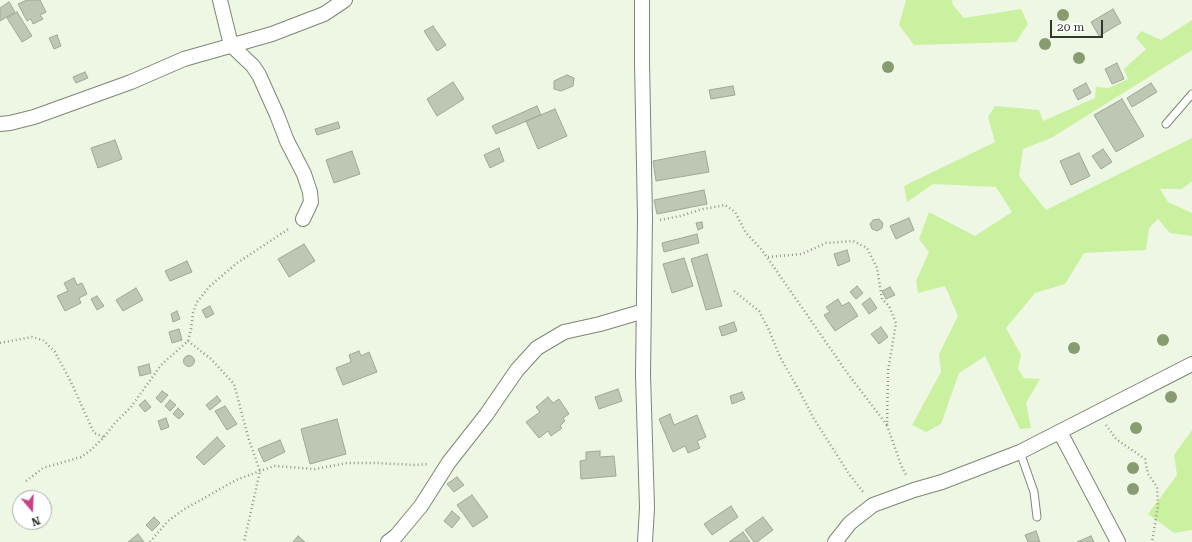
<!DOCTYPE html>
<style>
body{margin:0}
#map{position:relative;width:1192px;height:542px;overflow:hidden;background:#edf7e3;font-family:"Roboto Serif",serif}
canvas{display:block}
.north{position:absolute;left:12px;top:490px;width:40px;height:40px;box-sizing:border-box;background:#fff;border:1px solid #adafab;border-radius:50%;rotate:161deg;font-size:11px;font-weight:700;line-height:16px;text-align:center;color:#32362e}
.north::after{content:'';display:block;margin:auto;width:14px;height:18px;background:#c64287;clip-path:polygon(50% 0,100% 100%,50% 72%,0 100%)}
.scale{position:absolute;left:1050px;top:20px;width:53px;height:18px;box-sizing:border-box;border:2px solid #32362e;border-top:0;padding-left:5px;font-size:12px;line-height:14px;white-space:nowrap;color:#32362e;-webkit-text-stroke:3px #fff;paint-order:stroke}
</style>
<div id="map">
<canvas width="1192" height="542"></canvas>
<div class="north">N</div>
<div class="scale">20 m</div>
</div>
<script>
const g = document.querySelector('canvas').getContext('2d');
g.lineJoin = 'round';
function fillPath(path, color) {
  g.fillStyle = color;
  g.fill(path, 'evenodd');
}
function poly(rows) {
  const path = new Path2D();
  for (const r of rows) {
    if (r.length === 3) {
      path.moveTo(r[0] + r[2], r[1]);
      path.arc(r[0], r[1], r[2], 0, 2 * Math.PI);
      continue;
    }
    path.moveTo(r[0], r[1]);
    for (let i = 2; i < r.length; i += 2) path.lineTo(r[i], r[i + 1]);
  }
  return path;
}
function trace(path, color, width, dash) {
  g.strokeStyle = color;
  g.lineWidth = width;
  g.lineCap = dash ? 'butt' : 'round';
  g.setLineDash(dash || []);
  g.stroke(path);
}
fillPath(poly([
 [906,0,952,0,953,5,964,18,1021,9,1028,24,1016,42,914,45,899,25],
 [1192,20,1192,50,1051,138,1023,149,1019,176,1046,210,1192,138,1192,181,1182,189,1160,189,1168,202,1192,213,1192,236,1170,233,1158,219,1149,228,1146,250,1084,253,1065,284,1035,293,1006,328,1021,355,1018,369,1024,378,1040,379,1026,403,1031,428,1020,429,985,356,959,373,941,424,926,432,912,425,941,372,939,354,958,316,945,286,918,293,916,281,929,252,919,239,929,212,975,236,1012,212,996,187,933,184,907,202,904,186,995,142,988,117,995,106,1039,110,1043,121,1095,98,1096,87,1109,88,1128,79,1124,69,1146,49,1136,38,1141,31,1161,40],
 [1192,430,1192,530,1174,533,1148,514,1177,475,1174,455]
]), '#caf1a0');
const building = poly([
 [27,0,40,0,46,12,40,15,43,19,33,24,31,19,27,21,18,4,27,0],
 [9,2,15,12,0,21,0,8,9,2],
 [1113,9,1121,23,1099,36,1091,22,1113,9],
 [17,12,32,36,22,42,7,18,17,12],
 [433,26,446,45,437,51,424,31,433,26],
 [57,35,61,46,54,49,49,38,57,35],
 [1117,63,1124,79,1112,84,1105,69,1117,63],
 [85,72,88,78,76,83,73,77,85,72],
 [567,75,574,78,573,86,561,91,554,89,554,81,567,75],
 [453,82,464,99,437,116,427,99,453,82],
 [1086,83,1091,93,1078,100,1073,90,1086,83],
 [1151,83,1157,92,1132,107,1127,98,1151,83],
 [733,86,735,95,711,99,709,90,733,86],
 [1122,99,1144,136,1116,152,1094,115,1122,99],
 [537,106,541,115,496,134,492,126,537,106],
 [555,109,567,136,538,149,526,121,555,109],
 [338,122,340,128,317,135,315,129,338,122],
 [115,140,122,159,98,168,91,148,115,140],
 [499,148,504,161,490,168,484,155,499,148],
 [1103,149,1112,162,1101,169,1092,156,1103,149],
 [352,151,360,174,334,183,326,160,352,151],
 [705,151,709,172,656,181,653,161,705,151],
 [1079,153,1090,176,1071,185,1060,161,1079,153],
 [704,190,707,204,657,214,654,200,704,190],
 [909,218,914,230,896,239,890,226,909,218],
 [879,219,883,223,882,228,877,231,872,229,870,224,873,220,879,219],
 [702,222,703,228,698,230,696,223,702,222],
 [697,234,699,243,664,252,662,243,697,234],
 [304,244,315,261,289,277,278,259,304,244],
 [847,250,850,261,838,266,834,254,847,250],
 [707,254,722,306,706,310,691,259,707,254],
 [684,258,693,286,672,293,663,264,684,258],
 [187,261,192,272,170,281,165,271,187,261],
 [74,278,77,285,82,283,87,294,79,298,81,303,65,311,57,296,68,291,64,283,74,278],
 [857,286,863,293,856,299,850,292,857,286],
 [890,287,895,295,886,299,882,291,890,287],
 [136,288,143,300,123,311,116,300,136,288],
 [97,296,104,306,97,310,91,299,97,296],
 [870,298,877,308,869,314,862,304,870,298],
 [838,299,842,306,849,302,858,316,835,331,824,315,830,312,826,307,838,299],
 [210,306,214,314,206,318,202,310,210,306],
 [177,311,180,319,173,322,171,314,177,311],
 [734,322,737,331,722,336,719,327,734,322],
 [881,327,888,337,879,344,871,334,881,327],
 [179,329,182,340,172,343,169,332,179,329],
 [359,351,361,356,369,352,377,372,343,385,336,368,351,362,349,355,359,351],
 [189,361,5.5],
 [149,364,151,373,140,376,138,367,149,364],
 [618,389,622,401,599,409,595,397,618,389],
 [162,391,168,395,161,403,156,398,162,391],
 [742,392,745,399,732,404,730,396,742,392],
 [217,396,221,401,210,410,206,405,217,396],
 [548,397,553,403,559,399,569,414,563,418,565,421,560,426,562,428,551,436,548,431,539,438,526,422,540,412,536,407,548,397],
 [145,400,151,407,145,412,139,405,145,400],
 [170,400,176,405,170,411,165,406,170,400],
 [225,406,237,424,227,430,215,411,225,406],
 [178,408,184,414,179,419,173,414,178,408],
 [670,414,674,425,697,415,706,437,697,441,700,448,688,453,685,446,673,452,659,419,670,414],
 [166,418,169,427,161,430,158,421,166,418],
 [337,419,346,454,310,464,301,429,337,419],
 [217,437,225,446,204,465,196,457,217,437],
 [280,440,285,452,264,462,258,449,280,440],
 [600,451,600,457,614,456,616,476,581,479,580,461,586,460,586,452,600,451],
 [457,477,464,485,454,492,447,484,457,477],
 [472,495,488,517,473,527,457,505,472,495],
 [731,506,738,517,712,535,704,524,731,506],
 [452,511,460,518,452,528,444,521,452,511],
 [154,517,160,523,152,531,146,525,154,517],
 [763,517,773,530,757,542,754,542,745,530,763,517],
 [1036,531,1040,542,1028,542,1025,535,1036,531],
 [743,532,750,542,729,542,743,532],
 [138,534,144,542,128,542,138,534],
 [298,536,305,542,293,542,298,536],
 [1091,536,1094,542,1077,542,1091,536]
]);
fillPath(building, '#bdc7b3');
trace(building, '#9ea895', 1);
const lane = poly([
 [1166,124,1192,94],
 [1020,452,1034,492,1037,517]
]);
const street = poly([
 [220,0,231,45,253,66,259,75,277,115,287,141,304,174,310,192,311,202,303,219],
 [642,0,642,62,645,218,643,375,647,508,645,542],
 [0,124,10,123,34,117,131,82,184,59,272,34,324,14,345,0],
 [1060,432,1118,542],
 [388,542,396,536,421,506,449,462,486,415,517,370,537,348,564,332,600,324,644,311],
 [835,542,850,523,873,505,914,490,942,482,1020,452,1192,364]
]);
trace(lane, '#7d8674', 9);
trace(street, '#7d8674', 16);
trace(poly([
 [660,220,680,216,703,209,725,205,735,212,746,233,762,250,848,374,887,425],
 [768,257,802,254,826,243,853,241,867,248,877,268,882,299,889,306,896,323,888,371,887,425,901,465,907,477],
 [734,291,759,311,769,330,780,357,800,392,814,419,849,474,864,493],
 [188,341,211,359,234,384,249,440,260,471,244,542],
 [0,343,32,337,43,340,55,352,71,382,94,433,104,437],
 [1106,425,1116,439,1145,459,1148,474,1157,487,1158,506,1152,542],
 [26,481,43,468,81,457,91,450,104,437,115,423,131,407,161,365,188,341,191,329,193,313,197,302,210,286,237,263,290,228],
 [150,542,168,521,183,510,236,480,274,466,315,469,347,463,378,463,414,465,429,464]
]), '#909789', 2.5, [1, 3]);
trace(lane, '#fff', 7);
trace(street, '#fff', 14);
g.fillStyle = '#899c71';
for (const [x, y] of [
 [1063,15],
 [1045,44],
 [1079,58],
 [888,67],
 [1163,340],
 [1074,348],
 [1171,397],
 [1136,428],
 [1133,468],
 [1133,489]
]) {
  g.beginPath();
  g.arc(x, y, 6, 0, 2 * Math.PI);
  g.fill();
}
</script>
